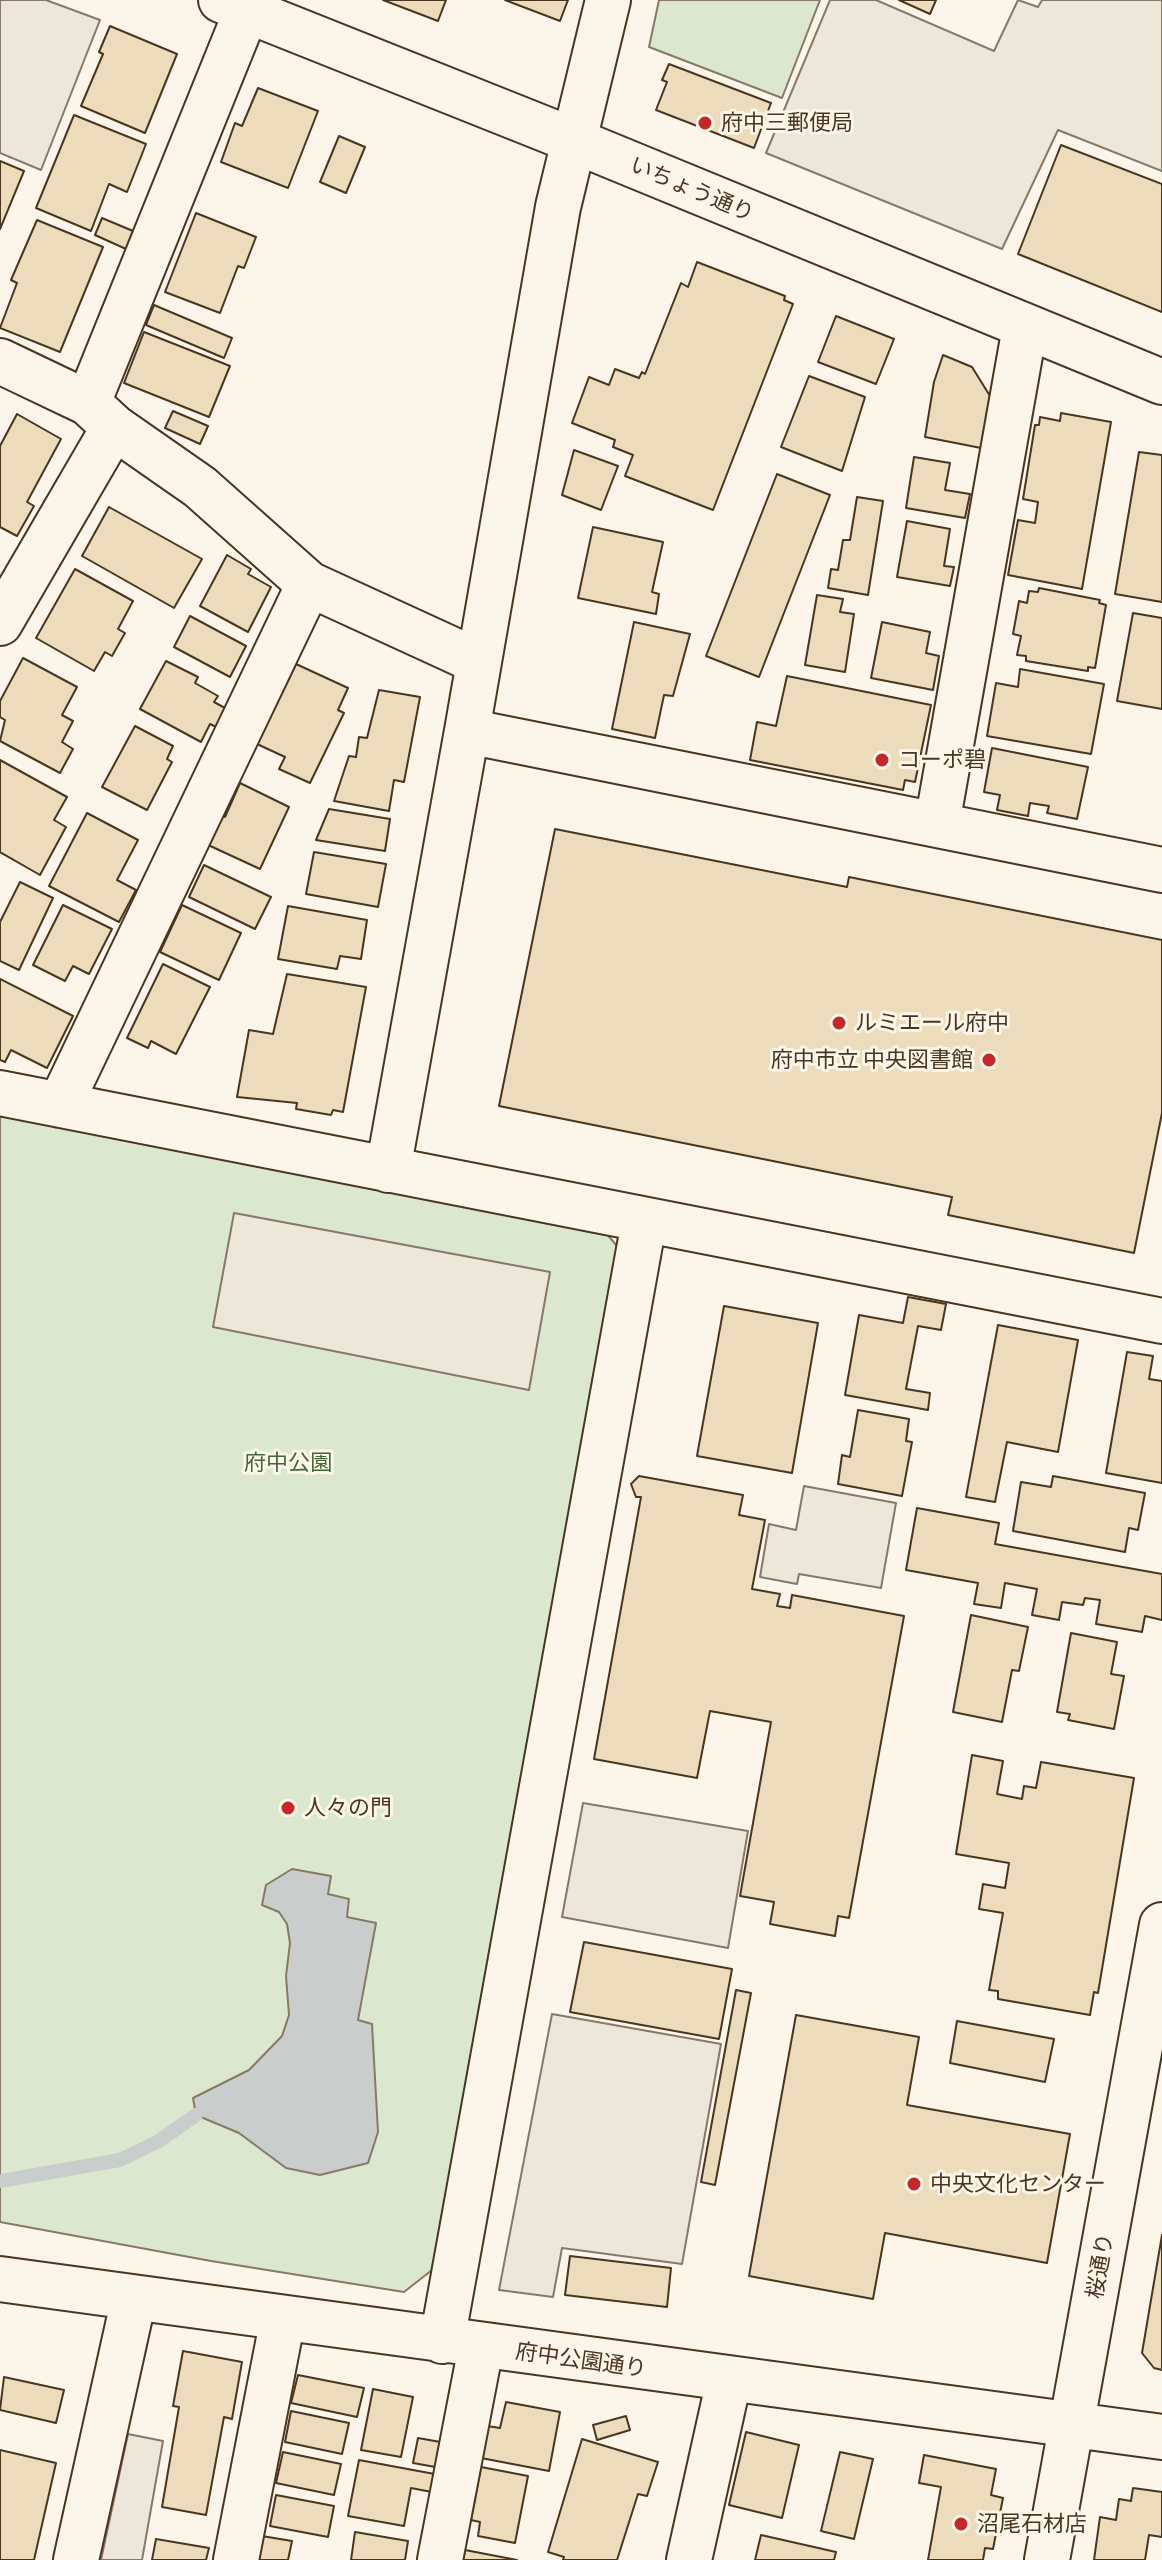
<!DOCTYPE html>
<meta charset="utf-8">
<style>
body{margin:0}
canvas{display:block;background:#fbf6e9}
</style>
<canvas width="1162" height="2560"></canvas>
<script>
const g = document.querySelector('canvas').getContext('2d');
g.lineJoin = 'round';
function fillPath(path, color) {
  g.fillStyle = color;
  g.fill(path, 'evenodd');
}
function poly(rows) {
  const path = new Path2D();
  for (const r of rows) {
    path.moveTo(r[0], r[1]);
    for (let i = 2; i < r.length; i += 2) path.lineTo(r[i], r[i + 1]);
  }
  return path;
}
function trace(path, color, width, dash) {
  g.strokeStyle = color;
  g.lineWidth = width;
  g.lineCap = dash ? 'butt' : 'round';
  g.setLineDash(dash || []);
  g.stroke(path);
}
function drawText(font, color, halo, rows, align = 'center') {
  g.font = font + ' Commissioner,"Noto Sans JP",sans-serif';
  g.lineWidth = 6;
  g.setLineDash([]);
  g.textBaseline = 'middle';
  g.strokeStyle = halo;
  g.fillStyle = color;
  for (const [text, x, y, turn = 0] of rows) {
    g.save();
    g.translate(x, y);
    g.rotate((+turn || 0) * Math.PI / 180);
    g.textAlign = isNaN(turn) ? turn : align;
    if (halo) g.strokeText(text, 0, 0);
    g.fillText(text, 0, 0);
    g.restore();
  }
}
const green = poly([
 [659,0,820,0,782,98,649,47,659,0],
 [0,1109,605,1232,617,1246,432,2270,404,2292,211,2261,0,2222,0,1109]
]);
fillPath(green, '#dce7d0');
trace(green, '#887966', 2);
const parking = poly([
 [0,0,46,0,100,20,41,170,0,153,0,0],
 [830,0,876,0,994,51,1018,0,1038,7,1042,0,1162,0,1162,171,1058,130,1002,249,766,153,830,0],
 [234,1213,550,1272,529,1390,213,1327,234,1213],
 [804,1486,896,1503,881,1588,799,1574,797,1584,760,1577,769,1524,796,1530,804,1486],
 [583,1803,748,1831,728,1948,562,1917,583,1803],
 [552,2014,721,2044,682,2264,562,2248,553,2297,499,2290,552,2014],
 [128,2434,163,2441,142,2560,101,2560,128,2434]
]);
fillPath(parking, '#ede7d9');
trace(parking, '#887966', 2);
const water = poly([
 [292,1869,331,1876,328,1894,349,1899,347,1917,376,1923,358,2020,372,2024,378,2132,368,2163,320,2175,286,2168,239,2133,196,2115,193,2098,249,2070,282,2036,289,2015,286,1976,290,1943,287,1924,279,1912,262,1905,266,1885,292,1869]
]);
fillPath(water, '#c9cecd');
trace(water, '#887966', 2);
trace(poly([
 [0,2181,120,2160,159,2141,196,2115]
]), '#c9cecd', 14);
const building = poly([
 [383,0,446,0,438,21,383,0],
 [505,0,568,0,560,21,505,0],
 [899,0,936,0,930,14,899,0],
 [110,26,177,54,145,133,81,106,103,54,99,52,110,26],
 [669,64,771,103,754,148,656,110,667,82,662,80,669,64],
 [258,88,318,111,288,188,221,162,235,123,242,126,258,88],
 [74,115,146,144,127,192,109,184,91,231,36,208,74,115],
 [339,136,365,147,346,193,320,182,339,136],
 [1061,145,1162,184,1162,312,1018,254,1061,145],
 [0,161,24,171,0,229,0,161],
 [196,213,256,237,244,268,238,266,220,313,165,292,196,213],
 [102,218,133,231,126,249,95,235,102,218],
 [37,220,103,247,60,352,0,328,17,283,11,280,37,220],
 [697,262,785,296,784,300,793,304,713,510,625,476,633,455,613,447,615,440,572,423,589,377,609,385,615,369,639,378,642,372,645,374,681,283,688,287,697,262],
 [154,305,232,338,224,358,146,325,154,305],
 [836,316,894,339,876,384,818,362,836,316],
 [144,332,230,366,209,417,124,383,144,332],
 [943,355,972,367,990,396,981,448,925,437,934,382,943,355],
 [809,376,865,397,842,471,781,447,809,376],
 [173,411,208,426,200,444,165,428,173,411],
 [1061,413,1111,422,1082,589,1008,575,1018,520,1035,523,1038,502,1023,499,1035,425,1039,425,1040,417,1060,421,1061,413],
 [17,414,61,439,27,502,34,506,17,536,0,527,0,446,17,414],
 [574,450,618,466,601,510,562,495,574,450],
 [1139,452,1162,455,1162,602,1115,594,1139,452],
 [914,457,950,463,945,490,970,494,965,518,906,508,914,457],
 [777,474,830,495,759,677,706,656,777,474],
 [857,497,883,501,868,595,828,588,831,569,838,570,843,540,850,540,857,497],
 [109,507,202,559,174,608,82,556,109,507],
 [907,521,950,529,944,566,954,567,950,586,897,577,907,521],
 [593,527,663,542,652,592,659,594,656,614,578,598,593,527],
 [227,555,251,569,248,574,271,587,248,632,200,606,227,555],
 [75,569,133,601,118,629,125,633,112,656,105,652,94,671,36,638,75,569],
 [1039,588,1100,600,1099,603,1106,605,1095,668,1088,667,1088,671,1026,661,1026,656,1017,655,1021,636,1013,634,1019,601,1027,603,1029,591,1038,592,1039,588],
 [817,595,843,599,840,612,854,614,845,672,805,665,817,595],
 [1133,613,1162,618,1162,709,1117,701,1133,613],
 [190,616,246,646,230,677,174,647,190,616],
 [634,622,690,634,673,696,664,695,655,738,612,729,634,622],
 [882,622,930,632,926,653,939,656,933,690,871,678,882,622],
 [23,658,77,687,62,715,73,721,62,742,73,749,60,773,0,741,5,720,0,717,0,701,23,658],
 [166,661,198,677,195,683,218,696,214,702,225,708,216,727,210,724,201,742,140,709,166,661],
 [296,664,348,688,338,710,344,713,310,783,279,769,285,757,257,744,296,664],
 [1020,669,1104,684,1091,754,987,736,996,683,1018,687,1020,669],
 [787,676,931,705,915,782,905,780,903,790,750,760,757,722,776,726,787,676],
 [379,690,420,697,404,782,394,780,389,811,334,801,349,756,356,757,359,737,367,738,379,690],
 [135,726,173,746,167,759,172,762,147,810,102,787,135,726],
 [992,748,1088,767,1077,819,1047,813,1049,806,1030,803,1028,816,997,810,1000,795,984,792,992,748],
 [0,760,67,797,54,820,66,827,40,875,0,852,0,760],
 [240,783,289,807,260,869,206,844,220,814,225,817,240,783],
 [329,809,390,819,385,851,316,840,329,809],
 [87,813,138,840,117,880,136,890,119,922,49,886,87,813],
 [555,829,847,887,849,877,1162,940,1162,1113,1134,1253,948,1215,952,1197,499,1106,555,829],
 [314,852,386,864,378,907,306,894,314,852],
 [204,865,271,897,255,929,189,897,204,865],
 [20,882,53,898,19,970,0,961,0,922,20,882],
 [63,905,112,929,89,974,73,966,65,981,33,965,63,905],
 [182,905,241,933,219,980,160,952,182,905],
 [288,906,367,920,361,959,340,956,337,969,278,959,288,906],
 [163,964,210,987,176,1054,151,1041,148,1048,127,1038,163,964],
 [287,974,366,987,343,1112,333,1110,331,1115,296,1109,297,1103,237,1097,249,1030,273,1034,287,974],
 [0,979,73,1016,47,1068,11,1050,5,1062,0,1060,0,979],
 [908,1297,946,1304,941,1330,918,1326,906,1389,930,1393,928,1410,845,1395,859,1315,903,1323,908,1297],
 [724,1306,818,1323,792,1473,697,1456,724,1306],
 [998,1325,1078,1340,1058,1452,1007,1442,995,1502,966,1497,998,1325],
 [1127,1352,1153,1356,1149,1379,1162,1381,1162,1483,1106,1473,1127,1352],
 [858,1410,909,1419,906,1441,912,1442,902,1496,838,1484,842,1455,850,1457,858,1410],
 [639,1476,743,1495,739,1515,765,1520,752,1589,780,1594,777,1606,790,1608,792,1595,904,1616,849,1918,838,1916,835,1936,770,1924,774,1902,740,1896,771,1722,710,1711,697,1778,594,1759,641,1497,636,1497,631,1484,639,1476],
 [1053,1476,1145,1493,1138,1530,1129,1528,1125,1552,1013,1531,1021,1482,1051,1487,1053,1476],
 [917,1508,999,1523,995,1544,1162,1574,1162,1620,1145,1616,1142,1632,1096,1624,1100,1600,1085,1598,1083,1605,1062,1602,1059,1620,1032,1615,1037,1589,1005,1583,1001,1608,974,1604,978,1583,906,1570,917,1508],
 [971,1615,1028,1627,1019,1671,1012,1670,1002,1722,953,1712,971,1615],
 [1071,1633,1117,1642,1111,1674,1124,1676,1114,1729,1068,1720,1070,1714,1057,1712,1071,1633],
 [972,1755,1003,1761,997,1794,1022,1799,1024,1786,1036,1788,1041,1762,1134,1778,1098,1993,1094,1992,1090,2015,998,1999,998,1991,989,1990,1003,1913,979,1909,983,1884,1005,1888,1009,1863,956,1854,972,1755],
 [584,1942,732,1969,719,2039,570,2012,584,1942],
 [736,1990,751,1993,715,2185,701,2182,736,1990],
 [796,2015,919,2037,907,2105,1070,2134,1047,2263,885,2233,873,2299,749,2276,796,2015],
 [957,2021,1054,2039,1045,2082,950,2063,957,2021],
 [1162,2235,1162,2370,1154,2368,1142,2353,1162,2235],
 [570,2256,671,2268,667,2307,565,2295,570,2256],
 [183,2351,242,2362,232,2419,224,2417,206,2515,162,2507,179,2407,173,2406,183,2351],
 [298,2375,364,2388,357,2417,291,2403,298,2375],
 [4,2377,64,2390,56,2423,0,2410,4,2377],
 [373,2389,413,2397,401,2457,361,2450,373,2389],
 [506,2402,560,2412,549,2471,481,2458,487,2426,500,2428,506,2402],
 [291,2411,349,2423,342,2454,285,2442,291,2411],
 [626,2416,630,2430,597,2440,593,2425,626,2416],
 [746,2432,799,2445,782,2518,729,2505,746,2432],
 [418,2438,446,2443,441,2468,413,2463,418,2438],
 [582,2439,658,2462,647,2496,638,2494,617,2560,563,2560,564,2557,548,2552,582,2439],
 [0,2450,56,2463,34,2560,0,2560,0,2450],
 [283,2452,341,2464,334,2495,276,2483,283,2452],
 [840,2452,873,2459,854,2539,821,2531,840,2452],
 [924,2455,996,2469,991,2495,1003,2498,993,2549,985,2548,983,2560,928,2560,941,2487,919,2483,924,2455],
 [359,2460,440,2475,437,2493,411,2488,404,2526,348,2516,359,2460],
 [481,2467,528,2476,515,2543,478,2536,480,2522,471,2520,481,2467],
 [1133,2488,1162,2492,1162,2537,1149,2535,1145,2560,1094,2560,1100,2517,1116,2520,1119,2499,1131,2501,1133,2488],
 [276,2495,334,2506,328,2537,270,2526,276,2495],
 [355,2532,408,2541,405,2560,351,2560,355,2532],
 [761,2535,836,2552,834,2560,755,2560,761,2535],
 [262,2536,292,2541,288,2560,257,2560,262,2536],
 [156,2539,209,2548,206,2560,152,2560,156,2539],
 [465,2550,517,2560,463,2560,465,2550]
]);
fillPath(building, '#ecdcbc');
trace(building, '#4a3520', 2);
const minor = poly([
 [221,0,575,141,1162,382],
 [0,361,88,403,114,427,200,487,309,584,479,662],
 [88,403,247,10],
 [0,623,114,427],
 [467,731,558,207,608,0],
 [937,824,1025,327],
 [0,1093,1162,1321],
 [60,1105,309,584],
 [388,1170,467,731,1162,870],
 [0,2279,1162,2437],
 [442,2341,644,1222],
 [76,2560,134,2298],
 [236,2560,283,2318],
 [440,2560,481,2347],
 [689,2560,729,2380],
 [1047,2560,1162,1925]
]);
trace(minor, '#4a3520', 48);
trace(minor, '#fbf6e9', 44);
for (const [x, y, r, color] of [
 [705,123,8,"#c62828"],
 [882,760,8,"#c62828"],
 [839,1023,8,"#c62828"],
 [989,1060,8,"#c62828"],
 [288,1808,8,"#c62828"],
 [914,2184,8,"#c62828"],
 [961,2524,8,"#c62828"]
]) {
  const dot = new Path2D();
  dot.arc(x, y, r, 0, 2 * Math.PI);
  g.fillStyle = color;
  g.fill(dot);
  trace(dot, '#fbf6e9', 3);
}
drawText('22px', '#4a3520', '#fbf6e9', [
 ["府中三郵便局",721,123],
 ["コーポ碧",898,760],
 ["ルミエール府中",855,1023],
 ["府中市立 中央図書館",973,1060,"right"],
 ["人々の門",304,1808],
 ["中央文化センター",930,2184],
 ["沼尾石材店",977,2524]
], 'left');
drawText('22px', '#4a3520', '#fbf6e9', [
 ["いちょう通り",692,189,23],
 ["桜通り",1100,2266,-80],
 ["府中公園通り",581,2360,8]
]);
drawText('22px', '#436837', '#fbf6e9', [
 ["府中公園",288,1463]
]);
</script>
